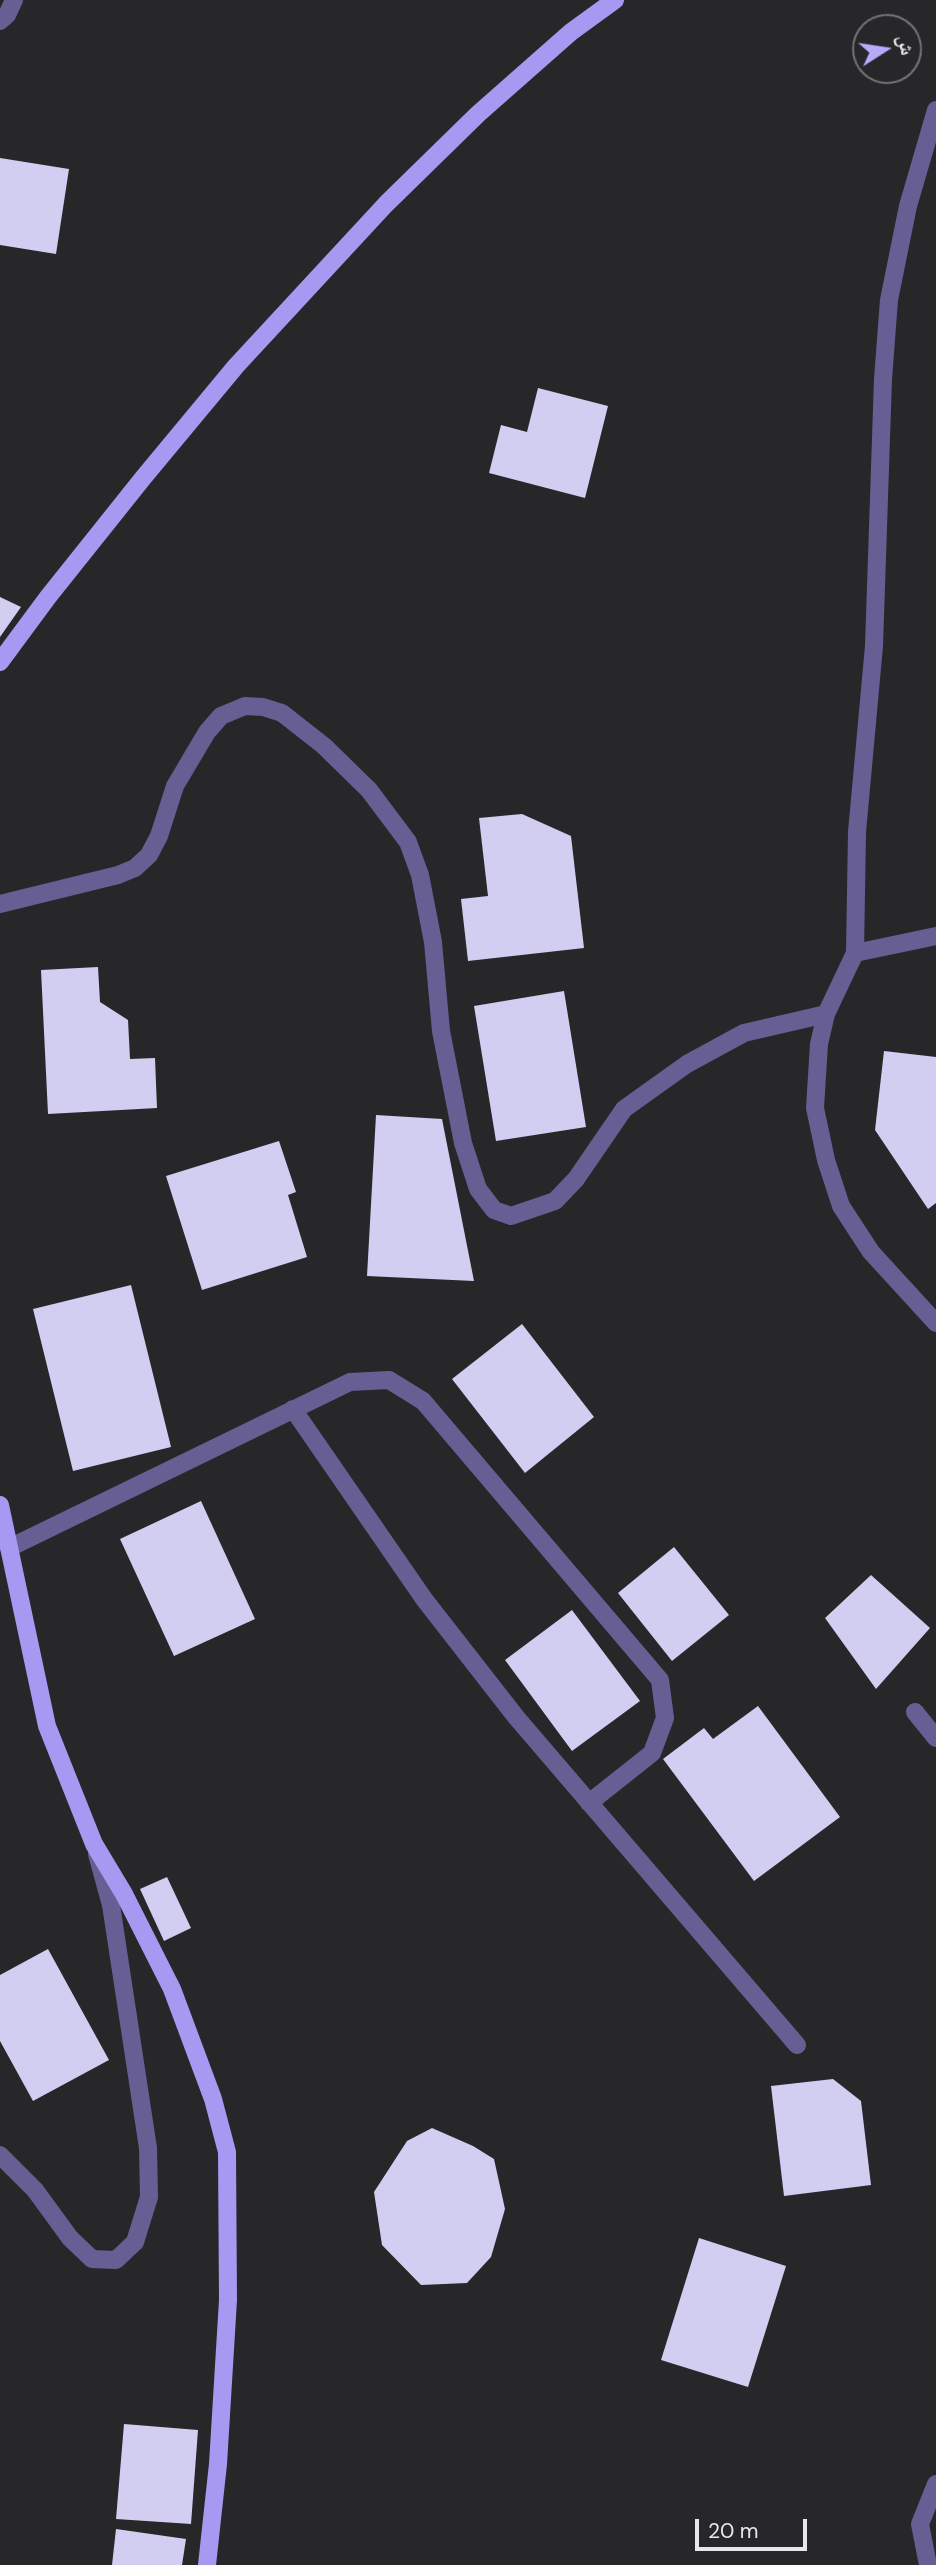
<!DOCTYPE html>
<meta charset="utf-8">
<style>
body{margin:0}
#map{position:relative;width:936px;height:2565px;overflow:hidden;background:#27272a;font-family:"DM Sans","Noto Naskh Arabic",sans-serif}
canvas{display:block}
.north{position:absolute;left:852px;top:14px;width:70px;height:70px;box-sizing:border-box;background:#27272a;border:2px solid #747477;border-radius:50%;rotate:78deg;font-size:19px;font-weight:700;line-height:28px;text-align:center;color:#e8e8eb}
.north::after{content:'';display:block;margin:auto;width:24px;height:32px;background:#b6abf8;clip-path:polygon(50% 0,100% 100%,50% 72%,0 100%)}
.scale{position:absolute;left:695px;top:2519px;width:112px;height:32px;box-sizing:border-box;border:4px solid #e8e8eb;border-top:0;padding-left:9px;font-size:21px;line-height:24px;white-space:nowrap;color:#e8e8eb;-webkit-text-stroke:5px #27272a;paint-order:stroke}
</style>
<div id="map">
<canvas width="936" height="2565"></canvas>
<div class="north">ش</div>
<div class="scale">20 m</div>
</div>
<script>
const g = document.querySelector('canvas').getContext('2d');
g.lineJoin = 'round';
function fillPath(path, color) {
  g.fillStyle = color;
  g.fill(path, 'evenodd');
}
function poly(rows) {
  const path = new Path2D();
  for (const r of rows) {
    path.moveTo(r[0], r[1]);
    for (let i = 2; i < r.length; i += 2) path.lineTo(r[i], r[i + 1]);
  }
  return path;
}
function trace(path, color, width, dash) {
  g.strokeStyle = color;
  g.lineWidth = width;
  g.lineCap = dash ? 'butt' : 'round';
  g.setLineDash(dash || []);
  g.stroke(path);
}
fillPath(poly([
 [0,158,69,169,56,254,0,245],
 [538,388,608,406,585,498,489,473,501,425,527,432],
 [0,597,21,607,0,637],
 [522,814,571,836,584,948,468,961,461,899,488,896,479,818],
 [98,967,100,1002,128,1020,130,1059,155,1058,157,1108,48,1114,41,970],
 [564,991,586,1127,496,1141,474,1006],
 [884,1051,936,1057,936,1203,928,1209,875,1130],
 [376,1115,442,1119,474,1281,367,1276],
 [279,1141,296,1192,288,1195,307,1257,202,1290,166,1176],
 [131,1285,171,1447,73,1471,33,1309],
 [522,1324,594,1417,525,1473,452,1379],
 [201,1501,255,1619,174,1656,120,1539],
 [674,1547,729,1615,672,1661,618,1593],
 [871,1575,930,1628,876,1689,825,1618],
 [572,1610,640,1701,572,1751,505,1660],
 [758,1706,840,1817,754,1881,663,1759,704,1728,713,1739],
 [167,1877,191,1928,164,1941,140,1889],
 [48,1949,109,2060,33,2101,0,2041,0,1975],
 [833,2079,861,2101,871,2185,784,2196,771,2086],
 [432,2128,473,2146,494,2159,505,2209,491,2257,467,2283,421,2285,382,2245,374,2192,407,2141],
 [699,2238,786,2266,748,2387,661,2360],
 [124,2424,198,2430,191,2524,116,2519],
 [116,2529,186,2539,182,2565,112,2565]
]), '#d1cef2');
trace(poly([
 [0,21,7,15,14,0],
 [936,110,908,206,889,300,883,379,874,646,857,832,855,953,826,1014,819,1044,815,1108,826,1160,841,1206,871,1252,936,1323],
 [0,904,118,875,135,868,149,855,159,836,175,786,207,732,221,716,245,706,263,707,282,713,324,746,369,790,408,842,420,875,433,942,441,1031,463,1143,478,1189,494,1210,511,1216,555,1201,576,1179,624,1109,687,1064,744,1033,826,1014],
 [855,953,936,936],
 [293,1409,424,1599,516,1717,797,2045],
 [9,1548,350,1382,389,1380,423,1401,660,1680,665,1718,652,1753,589,1803],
 [915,1712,936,1738],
 [0,2155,35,2190,70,2238,92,2259,116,2260,135,2242,149,2197,148,2148,111,1905,97,1854],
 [928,2565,920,2524,936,2484]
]), '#675f94', 18);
trace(poly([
 [0,662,48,597,143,478,236,366,386,204,478,114,571,32,615,0],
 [0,1505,47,1726,94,1844,124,1894,172,1989,213,2099,227,2152,228,2300,218,2464,207,2565]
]), '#a799f2', 18);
</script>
